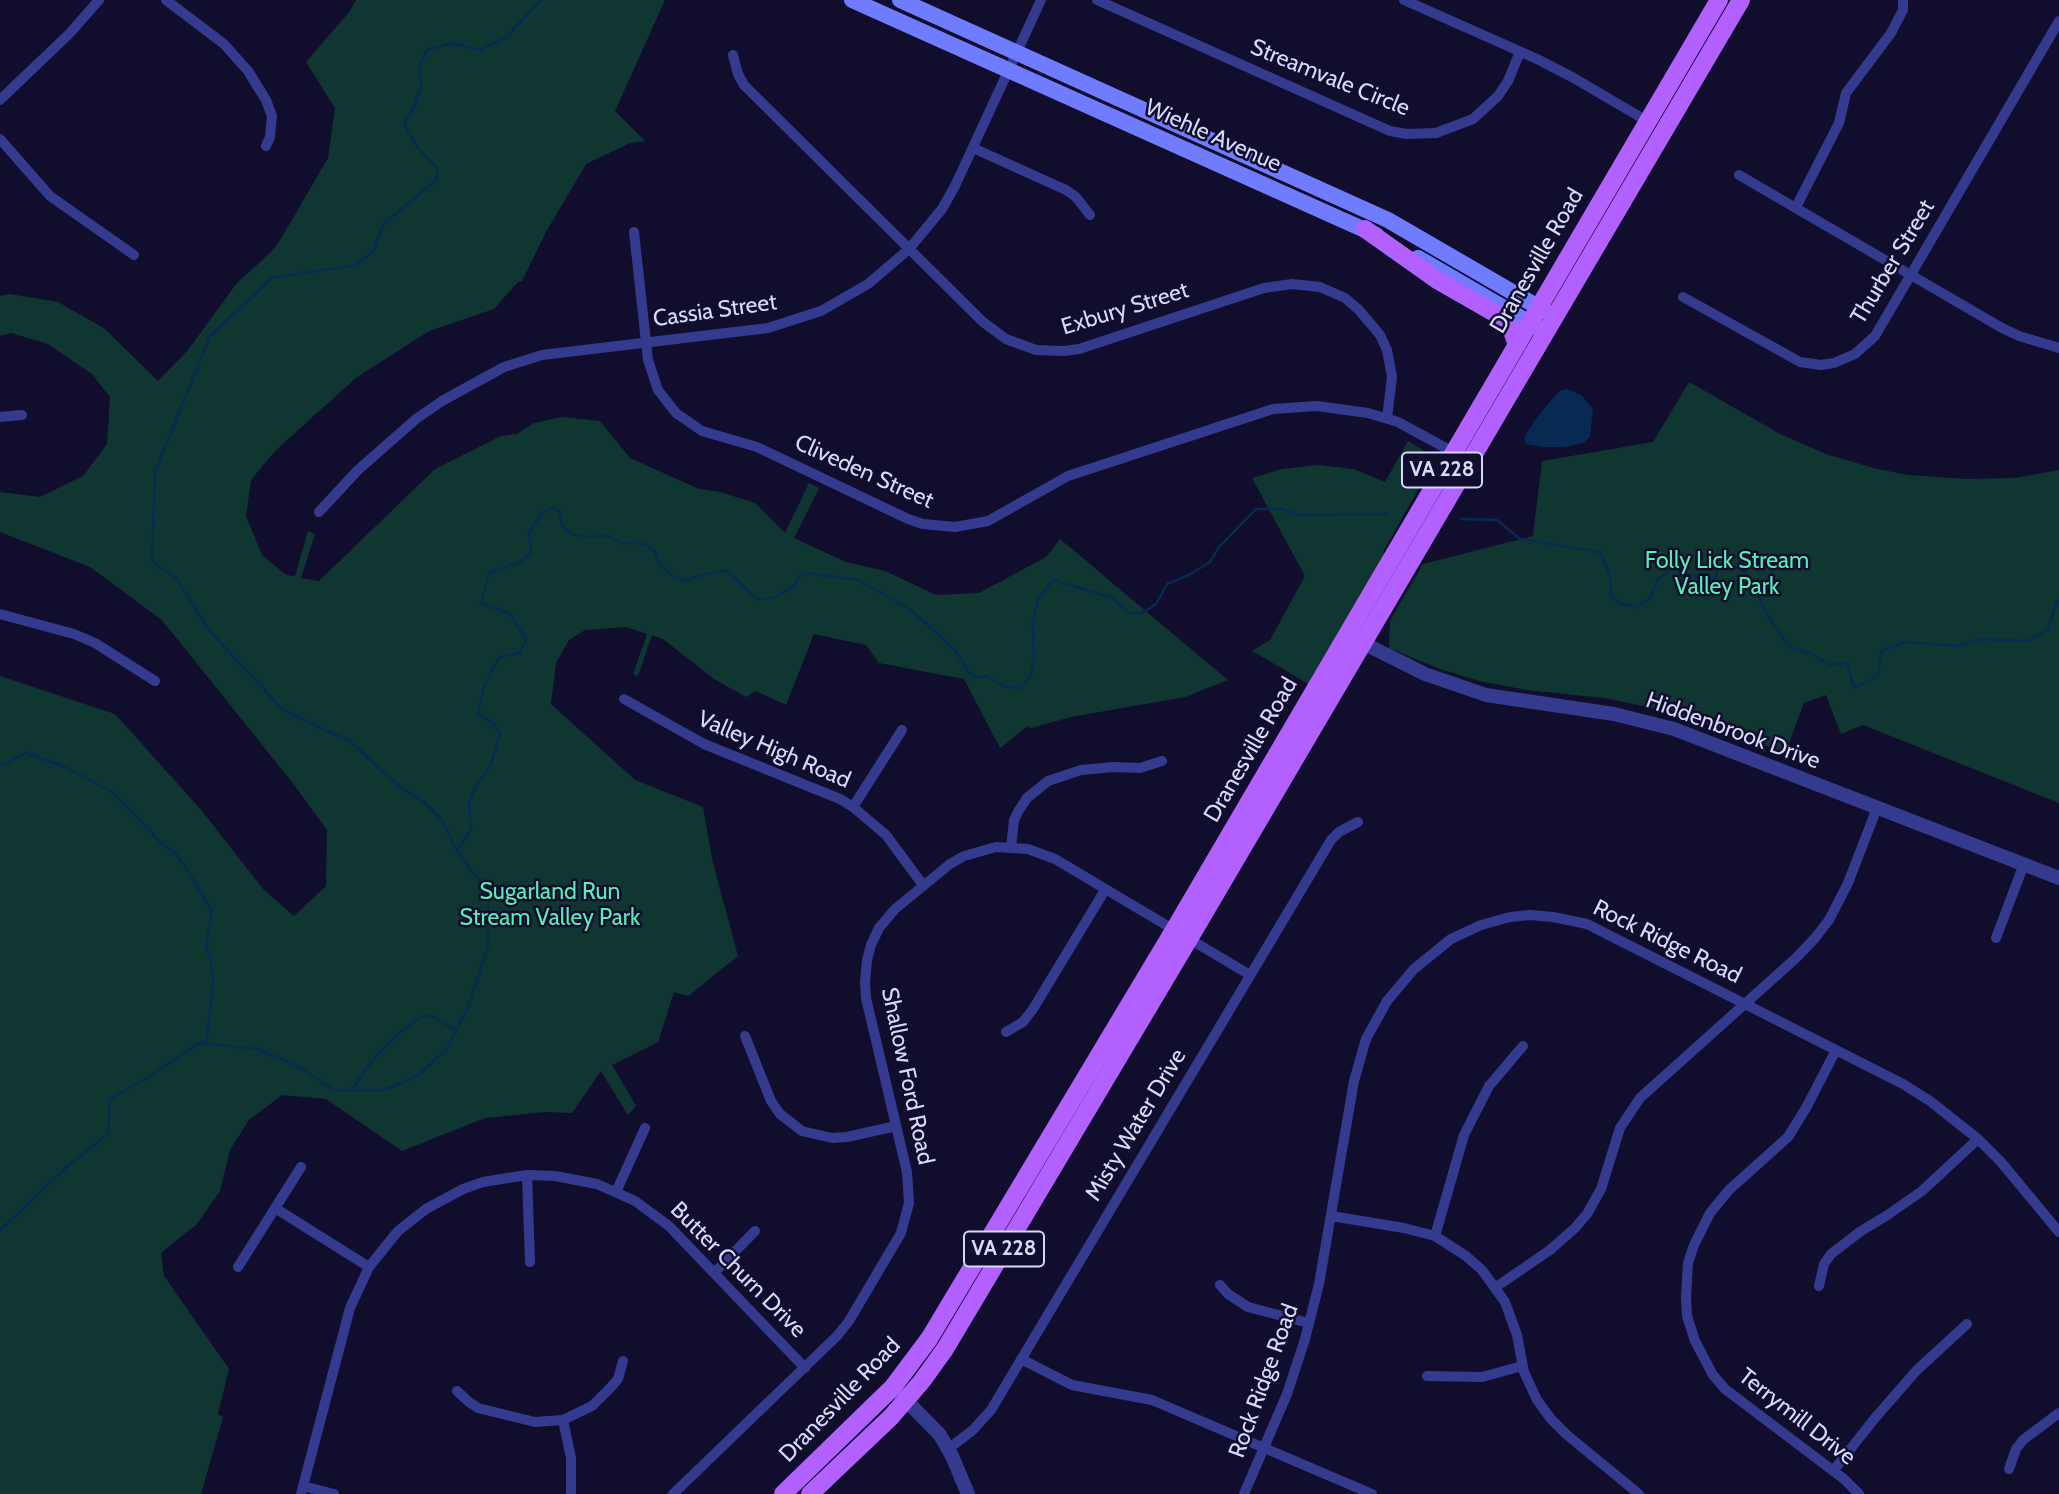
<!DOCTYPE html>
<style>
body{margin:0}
canvas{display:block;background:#100e2c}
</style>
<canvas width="2059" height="1494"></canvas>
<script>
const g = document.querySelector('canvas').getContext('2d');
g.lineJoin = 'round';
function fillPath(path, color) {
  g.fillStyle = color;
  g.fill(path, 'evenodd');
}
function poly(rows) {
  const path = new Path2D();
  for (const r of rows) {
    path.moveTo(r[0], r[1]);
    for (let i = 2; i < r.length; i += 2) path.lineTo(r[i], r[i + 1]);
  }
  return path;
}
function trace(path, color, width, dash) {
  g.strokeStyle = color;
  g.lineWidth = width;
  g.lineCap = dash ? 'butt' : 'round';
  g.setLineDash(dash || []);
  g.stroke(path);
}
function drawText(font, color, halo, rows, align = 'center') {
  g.font = font + ' Cabin,sans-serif';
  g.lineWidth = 5;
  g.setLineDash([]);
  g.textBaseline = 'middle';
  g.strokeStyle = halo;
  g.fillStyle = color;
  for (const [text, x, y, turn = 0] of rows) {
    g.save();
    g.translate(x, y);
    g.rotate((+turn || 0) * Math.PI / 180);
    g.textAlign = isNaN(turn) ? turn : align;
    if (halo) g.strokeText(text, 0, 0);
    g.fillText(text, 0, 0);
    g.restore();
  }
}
fillPath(poly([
 [356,0,665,0,615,111,645,141,630,143,586,164,546,232,522,281,518,282,494,309,429,331,357,377,275,451,251,480,246,516,262,555,286,575,295,576,308,531,315,534,301,578,319,581,435,469,501,436,517,434,534,423,562,417,600,421,630,458,699,489,720,492,755,503,785,533,809,483,819,488,794,538,846,562,885,571,936,595,979,593,1046,557,1060,539,1228,680,1185,697,1071,717,1031,728,1028,726,1000,748,964,679,879,663,866,645,814,634,786,705,756,691,746,697,714,679,663,639,652,635,638,676,633,674,647,634,626,627,585,630,569,640,556,663,551,704,635,780,703,807,713,863,738,956,688,996,674,992,658,1042,612,1065,636,1106,628,1115,601,1071,572,1113,546,1112,485,1118,402,1151,326,1099,282,1095,249,1120,230,1150,220,1191,197,1224,161,1253,164,1276,229,1369,218,1414,223,1417,201,1494,0,1494,0,676,115,714,202,811,263,889,294,916,326,886,327,830,295,786,162,620,90,567,0,532,0,492,40,497,83,476,107,444,110,397,92,374,48,344,11,333,0,336,0,296,10,294,58,302,105,329,158,381,188,350,237,283,269,254,279,242,328,158,335,108,306,62,350,11],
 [1689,382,1780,434,1826,454,1877,469,1908,475,1965,479,2015,478,2059,470,2059,803,1863,725,1841,734,1826,695,1804,703,1785,753,1729,731,1657,709,1604,698,1527,690,1479,681,1437,668,1389,648,1390,621,1423,564,1533,536,1542,461,1653,442],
 [1408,441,1429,454,1432,459,1431,467,1383,552,1393,556,1317,689,1252,651,1270,640,1305,576,1252,478,1282,469,1318,465,1353,469,1385,482]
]), '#103631');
fillPath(poly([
 [1567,389,1581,395,1593,409,1590,437,1583,443,1565,447,1543,447,1526,444,1524,438,1535,420,1559,391]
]), '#072a52');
trace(poly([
 [1461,519,1497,520,1520,539,1600,552,1610,576,1611,596,1621,604,1637,607,1650,598,1658,579,1671,568,1707,581,1715,579,1719,567,1730,563,1748,574,1765,611,1789,647,1811,654,1830,665,1847,663,1854,688,1878,676,1881,651,1905,642,1956,646,1981,639,2029,641,2048,629,2057,601,2059,601],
 [0,764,5,764,26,753,63,766,113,792,159,841,176,854,185,866,212,911,206,948,211,960,213,984,206,1044],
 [457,851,471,829,469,803,477,784,490,767,500,734,495,725,478,713,485,684,499,657,520,653,526,639,510,614,481,603,489,573,520,562,531,554,529,532,542,514,553,507,560,512,562,525,571,534,588,537,607,536,622,544,634,542,646,545,654,551,662,567,675,577,686,581,701,575,726,570,757,599,774,598,795,585,799,577,808,573,858,580,910,609,956,651,969,673,977,678,987,676,1004,686,1021,688,1031,675,1034,658,1033,623,1038,599,1053,580,1113,598,1129,613,1142,613,1156,604,1167,584,1189,575,1210,562,1219,547,1256,509,1282,509,1298,515,1387,514],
 [352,1089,372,1061,397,1035,422,1016,431,1016,456,1030],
 [0,1230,70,1164,108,1134,110,1099,142,1081,199,1043,257,1049,296,1065,334,1090,383,1090,418,1076,447,1048,468,1007,488,946,489,890,471,871,457,851,441,819,425,803,400,787,351,742,283,710,209,630,176,578,152,562,155,472,210,336,272,278,356,265,374,250,383,225,437,179,438,169,416,146,404,123,415,105,421,87,420,66,427,50,451,43,479,50,505,38,541,0]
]), '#072a52', 2.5);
trace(poly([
 [166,0,224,44,248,71,266,100,272,116,270,137,266,146],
 [1097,0,1390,131,1407,134,1436,133,1473,119,1498,96,1508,81,1520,52],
 [1404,0,1537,59,1572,77,1647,121],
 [733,55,738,74,744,85,983,322,1006,339,1036,350,1064,351,1079,349,1264,288,1292,284,1320,287,1345,298,1359,310,1380,335,1387,350,1392,377,1387,418],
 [0,100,70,33,99,0],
 [0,139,50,196,134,255],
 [973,148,1066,190,1076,197,1090,215],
 [1739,175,2002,328,2019,336,2059,348],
 [1796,207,1839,123,1846,93,1891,33,1903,10,1903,0],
 [634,232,648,360,658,390,676,413,702,431,757,447,908,519,923,524,955,527,988,521,1068,476,1273,409,1317,406,1368,413,1398,422,1453,452],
 [1683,297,1800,362,1821,365,1834,363,1855,354,1875,336,2059,21],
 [0,417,22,415],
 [319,512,358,470,416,419,442,401,504,367,542,355,768,328,821,311,868,284,909,249,942,209,955,186,1041,0],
 [0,614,74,634,95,643,155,681],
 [624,699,704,744,840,799,853,807,886,835,923,885],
 [853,807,902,730],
 [1011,847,1014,820,1019,810,1027,798,1048,781,1081,770,1114,767,1140,768,1162,761],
 [1996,938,2024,864],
 [1006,1032,1023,1022,1033,1009,1105,890],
 [745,1036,771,1101,780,1114,802,1131,832,1138,847,1137,896,1126],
 [1836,1050,1806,1108,1788,1137,1729,1190,1710,1213,1694,1245,1688,1263,1686,1297,1687,1316,1695,1341,1713,1375,1725,1389,1844,1479,1859,1494],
 [527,1175,530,1262],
 [616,1192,645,1128],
 [275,1208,369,1267],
 [1331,1216,1404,1228,1435,1236,1466,1256,1482,1270,1505,1302,1517,1335,1524,1372,1537,1400,1551,1419,1567,1435,1639,1494],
 [1435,1236,1464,1135,1489,1086,1523,1046],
 [238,1267,301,1167],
 [714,1273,755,1231],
 [1220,1285,1228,1294,1248,1307,1309,1323],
 [1819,1286,1824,1264,1831,1254,1861,1231,1886,1216,1922,1191,1978,1139],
 [1496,1287,1550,1250,1575,1228,1587,1214,1601,1189,1620,1128,1640,1098,1796,958,1815,938,1829,920,1848,883,1877,808],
 [1021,1359,1072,1385,1152,1400,1372,1494],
 [1427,1376,1482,1377,1522,1366],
 [457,1391,469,1402,478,1408,535,1422,563,1420,592,1406,611,1387,618,1379,623,1361],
 [563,1420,571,1458,571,1494],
 [948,1449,973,1430,991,1410,1331,840,1339,832,1358,822],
 [2009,1469,2016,1449,2023,1440,2059,1413],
 [1833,1471,1875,1418,1917,1370,1967,1324],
 [303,1486,334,1494],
 [301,1494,350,1308,369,1267,398,1231,426,1209,463,1189,483,1182,527,1175,555,1176,597,1184,635,1201,669,1226,805,1368],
 [673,1494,837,1336,849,1321,901,1233,909,1203,907,1172,866,998,865,982,867,960,871,945,879,928,895,909,950,864,964,856,996,847,1028,849,1055,859,1250,975],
 [1244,1494,1287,1394,1305,1339,1319,1284,1354,1081,1366,1039,1387,1001,1414,969,1451,939,1481,925,1510,917,1530,915,1553,917,1587,924,1903,1084,1930,1101,1978,1139,2001,1162,2059,1232]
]), '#343b8f', 10);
trace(poly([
 [1355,639,1425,674,1486,695,1614,714,1674,729,2059,878],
 [899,1393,940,1435,952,1456,968,1494]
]), '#343b8f', 14);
trace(poly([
 [852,0,1376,235],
 [900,0,1388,220,1550,314],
 [1418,258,1540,329]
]), '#707cff', 16);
trace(poly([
 [1365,229,1437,280,1498,315,1511,328,1517,345],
 [783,1494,893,1387,929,1339,1174,930,1719,0],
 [810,1494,891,1417,922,1381,945,1349,1189,939,1741,0]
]), '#b260ff', 18);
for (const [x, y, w] of [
 [1442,470,80],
 [1004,1249,80]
]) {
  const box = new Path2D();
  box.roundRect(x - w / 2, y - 17.5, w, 35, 5);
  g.fillStyle = '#100e2c';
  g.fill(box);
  trace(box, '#d9d9ff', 2);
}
drawText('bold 21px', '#d9d9ff', null, [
 ["VA 228",1442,470],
 ["VA 228",1004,1249]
]);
drawText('23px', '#d9d9ff', '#100e2c', [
 ["Streamvale Circle",1330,78,22],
 ["Wiehle Avenue",1213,136,24],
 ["Dranesville Road",1537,261,-60],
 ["Thurber Street",1893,262,-59],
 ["Exbury Street",1125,309,-17],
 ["Cassia Street",715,311,-8],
 ["Cliveden Street",864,472,24],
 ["Hiddenbrook Drive",1733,731,20],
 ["Valley High Road",774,750,23],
 ["Dranesville Road",1251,750,-60],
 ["Rock Ridge Road",1667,942,26],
 ["Shallow Ford Road",907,1076,78],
 ["Misty Water Drive",1136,1125,-59],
 ["Butter Churn Drive",738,1270,45],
 ["Rock Ridge Road",1264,1381,-70],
 ["Dranesville Road",840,1400,-46],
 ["Terrymill Drive",1797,1417,38]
]);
drawText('23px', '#57edb6', '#100e2c', [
 ["Folly Lick Stream",1727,561],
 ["Valley Park",1727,587],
 ["Sugarland Run",550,892],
 ["Stream Valley Park",550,918]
]);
</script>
